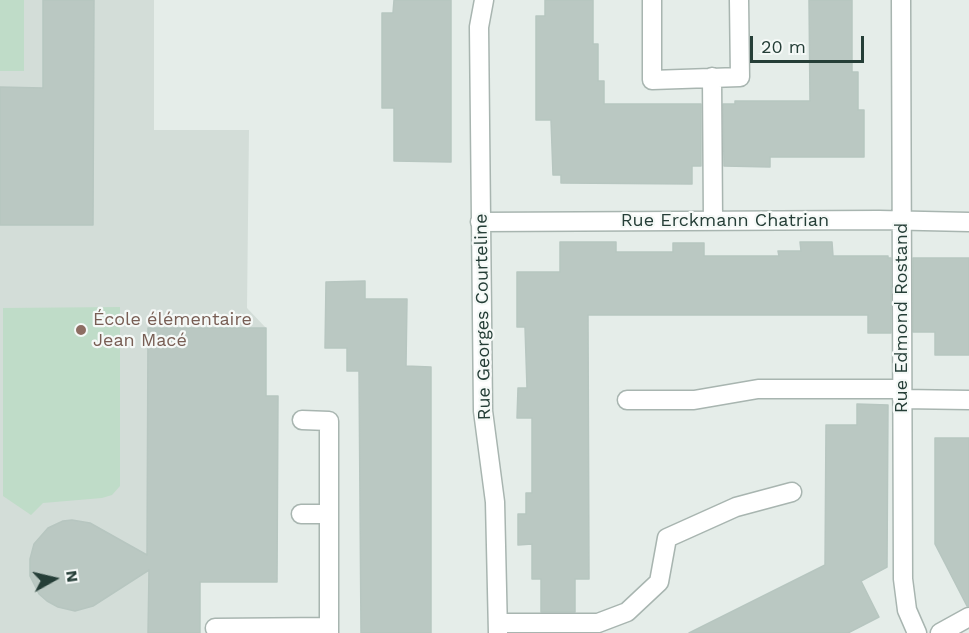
<!DOCTYPE html>
<meta charset="utf-8">
<style>
body{margin:0}
#map{position:relative;width:969px;height:633px;overflow:hidden;background:#e5ede9;font-family:"Work Sans",sans-serif}
canvas{display:block}
.north{position:absolute;left:24px;top:549px;width:60px;height:60px;-webkit-text-stroke:4px #f5f9f7;paint-order:stroke;rotate:82deg;font-size:16px;font-weight:700;line-height:24px;text-align:center;color:#253e37}
.north::after{content:'';display:block;margin:auto;width:21px;height:27px;background:#253e37;clip-path:polygon(50% 0,100% 100%,50% 72%,0 100%)}
.scale{position:absolute;left:750px;top:36px;width:114px;height:27px;box-sizing:border-box;border:3px solid #253e37;border-top:0;padding-left:8px;font-size:18px;line-height:21px;white-space:nowrap;color:#253e37;-webkit-text-stroke:4px #f5f9f7;paint-order:stroke}
</style>
<div id="map">
<canvas width="969" height="633"></canvas>
<div class="north">N</div>
<div class="scale">20 m</div>
</div>
<script>
const g = document.querySelector('canvas').getContext('2d');
g.lineJoin = 'round';
function fillPath(path, color) {
  g.fillStyle = color;
  g.fill(path, 'evenodd');
}
function poly(rows) {
  const path = new Path2D();
  for (const r of rows) {
    path.moveTo(r[0], r[1]);
    for (let i = 2; i < r.length; i += 2) path.lineTo(r[i], r[i + 1]);
  }
  return path;
}
function trace(path, color, width, dash) {
  g.strokeStyle = color;
  g.lineWidth = width;
  g.lineCap = dash ? 'butt' : 'round';
  g.setLineDash(dash || []);
  g.stroke(path);
}
function drawText(font, color, halo, rows, align = 'center') {
  g.font = font + ' "Work Sans",sans-serif';
  g.lineWidth = 4.5;
  g.setLineDash([]);
  g.textBaseline = 'middle';
  g.strokeStyle = halo;
  g.fillStyle = color;
  for (const [text, x, y, turn = 0] of rows) {
    g.save();
    g.translate(x, y);
    g.rotate((+turn || 0) * Math.PI / 180);
    g.textAlign = isNaN(turn) ? turn : align;
    if (halo) g.strokeText(text, 0, 0);
    g.fillText(text, 0, 0);
    g.restore();
  }
}
fillPath(poly([
 [0,0,154,0,154,130,249,130,247,308,266,328,266,396,278,396,277,582,200,582,200,633,0,633]
]), '#d3ddd8');
fillPath(poly([
 [0,0,24,0,24,71,0,71],
 [120,307,120,486,112,495,102,498,43,503,31,515,3,496,3,308]
]), '#bfdcc8');
const building = poly([
 [43,0,94,0,93,225,0,225,0,87,43,88,43,0],
 [394,0,451,0,451,162,394,161,394,108,382,108,382,13,393,13,394,0],
 [545,0,593,0,593,44,598,44,598,81,604,81,604,104,701,104,701,166,692,166,692,184,561,183,561,175,553,175,551,120,536,120,536,16,545,16,545,0],
 [809,0,852,0,852,72,858,72,858,110,864,110,864,157,770,157,770,167,724,166,723,104,735,104,735,101,810,101,809,0],
 [560,242,616,242,616,252,673,252,673,243,704,243,704,256,779,256,778,251,801,251,800,242,832,242,833,256,888,256,888,258,891,258,891,333,868,333,868,315,588,315,589,579,575,579,575,612,541,612,541,579,532,579,532,544,518,545,518,514,526,514,526,493,532,493,532,418,517,418,518,388,527,388,525,327,517,327,517,272,560,272,560,242],
 [913,258,969,258,969,355,935,355,935,332,913,332,913,258],
 [365,281,365,299,407,299,406,366,431,367,431,633,361,633,359,371,347,371,347,348,325,348,326,282,365,281],
 [148,328,266,328,266,396,278,396,277,582,200,582,200,633,148,633,149,570,93,606,75,611,58,607,47,601,39,594,30,576,30,559,34,544,48,528,63,521,72,520,90,523,147,555,148,328],
 [857,404,888,405,887,567,861,581,879,617,848,633,689,633,825,565,826,425,857,425,857,404],
 [935,438,969,438,969,606,967,606,935,544,935,438]
]);
fillPath(building, '#bac8c2');
trace(building, '#b7c6c0', 1.5);
const minor = poly([
 [484,0,479,27,483,411,495,502,498,633],
 [652,0,652,80,740,77,739,0],
 [901,0,903,579,907,610,917,633],
 [712,77,713,221],
 [480,222,879,220,969,222],
 [902,399,969,400],
 [627,400,694,400,758,389,902,389],
 [302,420,329,421,329,633],
 [301,514,329,514],
 [498,623,598,623,627,612,659,582,667,538,736,507,792,492],
 [215,628,329,627],
 [940,633,969,617]
]);
trace(minor, '#a8b5b0', 21);
trace(minor, '#fff', 18);
for (const [x, y, r, color] of [
 [81,330,6,"#8d6e63"]
]) {
  const dot = new Path2D();
  dot.arc(x, y, r, 0, 2 * Math.PI);
  g.fillStyle = color;
  g.fill(dot);
  trace(dot, '#f5f9f7', 2);
}
drawText('18px', '#253e37', '#f5f9f7', [
 ["Rue Erckmann Chatrian",725,221],
 ["Rue Georges Courteline",483,317,-91],
 ["Rue Edmond Rostand",902,318,-90]
]);
drawText('18px', '#785e54', '#f5f9f7', [
 ["École élémentaire",93,320],
 ["Jean Macé",93,341]
], 'left');
</script>
